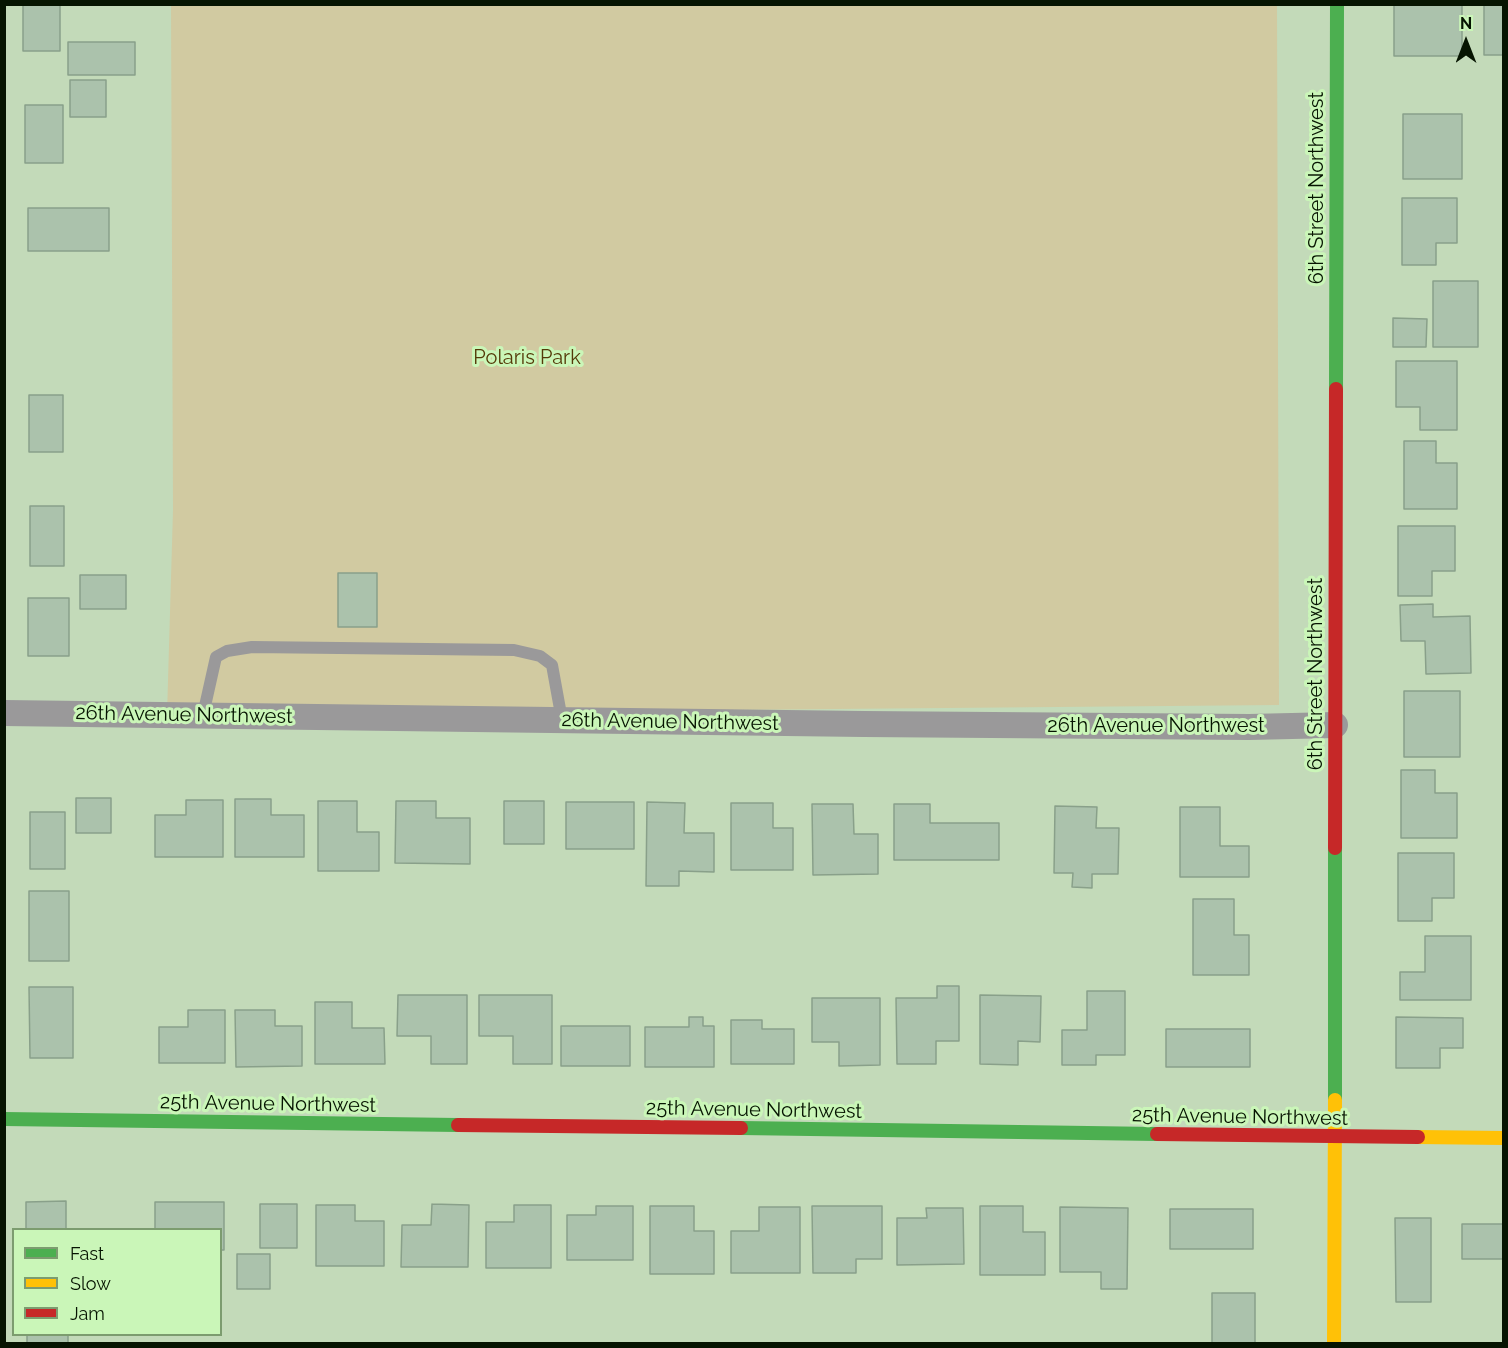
<!DOCTYPE html>
<style>
body{margin:0}
#map{position:relative;width:1508px;height:1348px;overflow:hidden;background:#c3dab9;font-family:Raleway,sans-serif}
canvas{display:block}
.frame{position:absolute;inset:0;border:6px solid #061401;pointer-events:none}
.legend{position:absolute;left:12px;top:1228px;width:210px;height:108px;box-sizing:border-box;background:#caf6b8;border:2px solid #7c9c6f;margin:0;padding:8px 10px;list-style:none;font-size:18px;color:#061401}
.legend li{display:flex;align-items:center;gap:12px;height:30px}
.legend b{width:30px;border:2px solid #7c9c6f}
.north{position:absolute;left:1436px;top:12px;width:60px;height:60px;-webkit-text-stroke:4px #caf6b8;paint-order:stroke;rotate:0deg;font-size:16px;font-weight:700;line-height:24px;text-align:center;color:#061401}
.north::after{content:'';display:block;margin:auto;width:21px;height:27px;background:#061401;clip-path:polygon(50% 0,100% 100%,50% 72%,0 100%)}
</style>
<div id="map">
<canvas width="1508" height="1348"></canvas>
<div class="frame"></div>
<ul class="legend">
<li><b style="height:8px;background:#4caf50"></b>Fast</li>
<li><b style="height:8px;background:#ffc107"></b>Slow</li>
<li><b style="height:8px;background:#c62828"></b>Jam</li>
</ul>
<div class="north">N</div>
</div>
<script>
const g = document.querySelector('canvas').getContext('2d');
g.lineJoin = 'round';
function fillPath(path, color) {
  g.fillStyle = color;
  g.fill(path, 'evenodd');
}
function poly(rows) {
  const path = new Path2D();
  for (const r of rows) {
    path.moveTo(r[0], r[1]);
    for (let i = 2; i < r.length; i += 2) path.lineTo(r[i], r[i + 1]);
  }
  return path;
}
function trace(path, color, width, dash) {
  g.strokeStyle = color;
  g.lineWidth = width;
  g.lineCap = dash ? 'butt' : 'round';
  g.setLineDash(dash || []);
  g.stroke(path);
}
function drawText(font, color, halo, rows, align = 'center') {
  g.font = font + ' Raleway,sans-serif';
  g.lineWidth = 6;
  g.setLineDash([]);
  g.textBaseline = 'middle';
  g.strokeStyle = halo;
  g.fillStyle = color;
  for (const [text, x, y, turn = 0] of rows) {
    g.save();
    g.translate(x, y);
    g.rotate((+turn || 0) * Math.PI / 180);
    g.textAlign = isNaN(turn) ? turn : align;
    if (halo) g.strokeText(text, 0, 0);
    g.fillText(text, 0, 0);
    g.restore();
  }
}
fillPath(poly([
 [171,5,1277,5,1279,705,167,715,173,510]
]), '#d1caa1');
const building = poly([
 [23,4,60,4,60,51,23,51,23,4],
 [1394,4,1462,4,1462,56,1394,56,1394,4],
 [1484,4,1504,4,1504,55,1484,55,1484,4],
 [68,42,135,42,135,75,68,75,68,42],
 [70,80,106,80,106,117,70,117,70,80],
 [25,105,63,105,63,163,25,163,25,105],
 [1403,114,1462,114,1462,179,1403,179,1403,114],
 [1402,198,1457,198,1457,243,1436,243,1436,265,1402,265,1402,198],
 [28,208,109,208,109,251,28,251,28,208],
 [1433,281,1478,281,1478,347,1433,347,1433,281],
 [1393,318,1427,319,1426,347,1393,347,1393,318],
 [1396,361,1457,361,1457,430,1420,430,1420,407,1396,407,1396,361],
 [29,395,63,395,63,452,29,452,29,395],
 [1404,441,1436,441,1436,463,1457,463,1457,509,1404,509,1404,441],
 [30,506,64,506,64,566,30,566,30,506],
 [1398,526,1455,526,1455,571,1432,571,1432,596,1398,596,1398,526],
 [338,573,377,573,377,627,338,627,338,573],
 [80,575,126,575,126,609,80,609,80,575],
 [28,598,69,598,69,656,28,656,28,598],
 [1433,604,1433,617,1470,616,1471,673,1426,674,1425,641,1401,641,1400,605,1433,604],
 [1404,691,1460,691,1460,757,1404,757,1404,691],
 [1401,770,1435,770,1435,793,1457,793,1457,838,1401,838,1401,770],
 [76,798,111,798,111,833,76,833,76,798],
 [235,799,271,799,271,815,304,815,304,857,235,857,235,799],
 [186,800,223,800,223,857,155,857,155,815,186,815,186,800],
 [318,801,357,801,357,832,379,832,379,871,318,871,318,801],
 [396,801,436,801,436,818,470,818,470,864,395,863,396,801],
 [504,801,544,801,544,844,504,844,504,801],
 [566,802,634,802,634,849,566,849,566,802],
 [647,802,685,803,684,833,714,833,714,872,679,871,679,886,646,886,647,802],
 [731,803,773,803,773,828,793,828,793,870,731,870,731,803],
 [812,804,853,804,854,834,878,834,878,874,813,875,812,804],
 [894,804,930,804,930,823,999,823,999,860,894,860,894,804],
 [1055,806,1097,807,1096,828,1119,828,1118,874,1092,874,1092,888,1072,887,1073,873,1054,873,1055,806],
 [1180,807,1220,807,1220,846,1249,846,1249,877,1180,877,1180,807],
 [30,812,65,812,65,869,30,869,30,812],
 [1398,853,1454,853,1454,898,1432,898,1432,921,1398,921,1398,853],
 [29,891,69,891,69,961,29,961,29,891],
 [1193,899,1234,899,1234,935,1249,935,1249,975,1193,975,1193,899],
 [1425,936,1471,936,1471,1000,1400,1000,1400,972,1425,972,1425,936],
 [937,986,959,986,959,1041,936,1041,936,1064,897,1064,896,998,937,998,937,986],
 [29,987,73,987,73,1058,30,1058,29,987],
 [1087,991,1125,991,1125,1055,1096,1055,1096,1065,1062,1065,1062,1030,1087,1030,1087,991],
 [398,995,467,995,467,1064,431,1064,431,1036,397,1036,398,995],
 [479,995,552,995,552,1064,513,1064,513,1036,479,1036,479,995],
 [980,995,1041,996,1040,1042,1018,1041,1018,1065,980,1064,980,995],
 [812,998,880,998,880,1065,839,1066,839,1042,812,1042,812,998],
 [315,1002,352,1002,352,1028,384,1028,385,1064,315,1064,315,1002],
 [188,1010,225,1010,225,1063,159,1063,159,1027,188,1027,188,1010],
 [235,1010,275,1010,275,1026,302,1026,302,1066,236,1067,235,1010],
 [689,1017,703,1017,703,1026,714,1026,714,1067,645,1067,645,1027,689,1027,689,1017],
 [1396,1017,1463,1018,1463,1048,1440,1048,1440,1068,1396,1068,1396,1017],
 [731,1020,762,1020,762,1029,794,1029,794,1064,731,1064,731,1020],
 [561,1026,630,1026,630,1066,561,1066,561,1026],
 [1166,1029,1250,1029,1250,1067,1166,1067,1166,1029],
 [66,1201,66,1230,26,1230,26,1202,66,1201],
 [155,1202,224,1202,224,1250,220,1250,220,1230,155,1230,155,1202],
 [260,1204,297,1204,297,1248,260,1248,260,1204],
 [432,1204,469,1205,468,1267,401,1267,402,1225,431,1225,432,1204],
 [316,1205,355,1205,355,1221,384,1221,384,1266,316,1266,316,1205],
 [514,1205,551,1205,551,1268,486,1268,486,1222,514,1222,514,1205],
 [596,1206,633,1206,633,1260,567,1260,567,1215,596,1215,596,1206],
 [650,1206,694,1206,694,1231,714,1231,714,1274,650,1274,650,1206],
 [812,1206,882,1206,882,1259,856,1259,856,1273,813,1273,812,1206],
 [980,1206,1023,1206,1023,1232,1045,1232,1045,1275,980,1275,980,1206],
 [759,1207,800,1207,800,1273,731,1273,731,1231,759,1231,759,1207],
 [1060,1207,1128,1208,1127,1289,1101,1289,1101,1272,1060,1272,1060,1207],
 [926,1208,963,1208,964,1264,897,1265,897,1218,927,1218,926,1208],
 [1170,1209,1253,1209,1253,1249,1170,1249,1170,1209],
 [1395,1218,1431,1218,1431,1302,1396,1302,1395,1218],
 [1462,1224,1504,1224,1504,1259,1462,1259,1462,1224],
 [237,1254,270,1254,270,1289,237,1289,237,1254],
 [1212,1293,1255,1293,1255,1344,1212,1344,1212,1293],
 [27,1334,68,1334,68,1344,27,1344,27,1334]
]);
fillPath(building, '#abc2ac');
trace(building, '#89a08a', 1.5);
trace(poly([
 [203,715,216,657,227,651,252,647,514,650,540,656,552,665,562,720]
]), '#9a999a', 12);
trace(poly([
 [4,713,864,724,1249,727,1335,725]
]), '#9a999a', 26);
trace(poly([
 [1336,389,1337,4],
 [1335,1100,1335,848],
 [4,1119,458,1125],
 [741,1128,1157,1134]
]), '#4caf50', 14);
trace(poly([
 [1418,1137,1504,1138],
 [1334,1344,1335,1100]
]), '#ffc107', 14);
trace(poly([
 [1335,848,1336,389],
 [458,1125,741,1128],
 [1157,1134,1418,1137]
]), '#c62828', 14);
drawText('20px', '#061401', '#caf6b8', [
 ["6th Street Northwest",1317,188,-90],
 ["6th Street Northwest",1316,674,-90],
 ["26th Avenue Northwest",184,715,1],
 ["26th Avenue Northwest",670,722,1],
 ["26th Avenue Northwest",1156,726],
 ["25th Avenue Northwest",268,1104,1],
 ["25th Avenue Northwest",754,1110,1],
 ["25th Avenue Northwest",1240,1117,1]
]);
drawText('20px', '#543908', '#caf6b8', [
 ["Polaris Park",527,358]
]);
</script>
